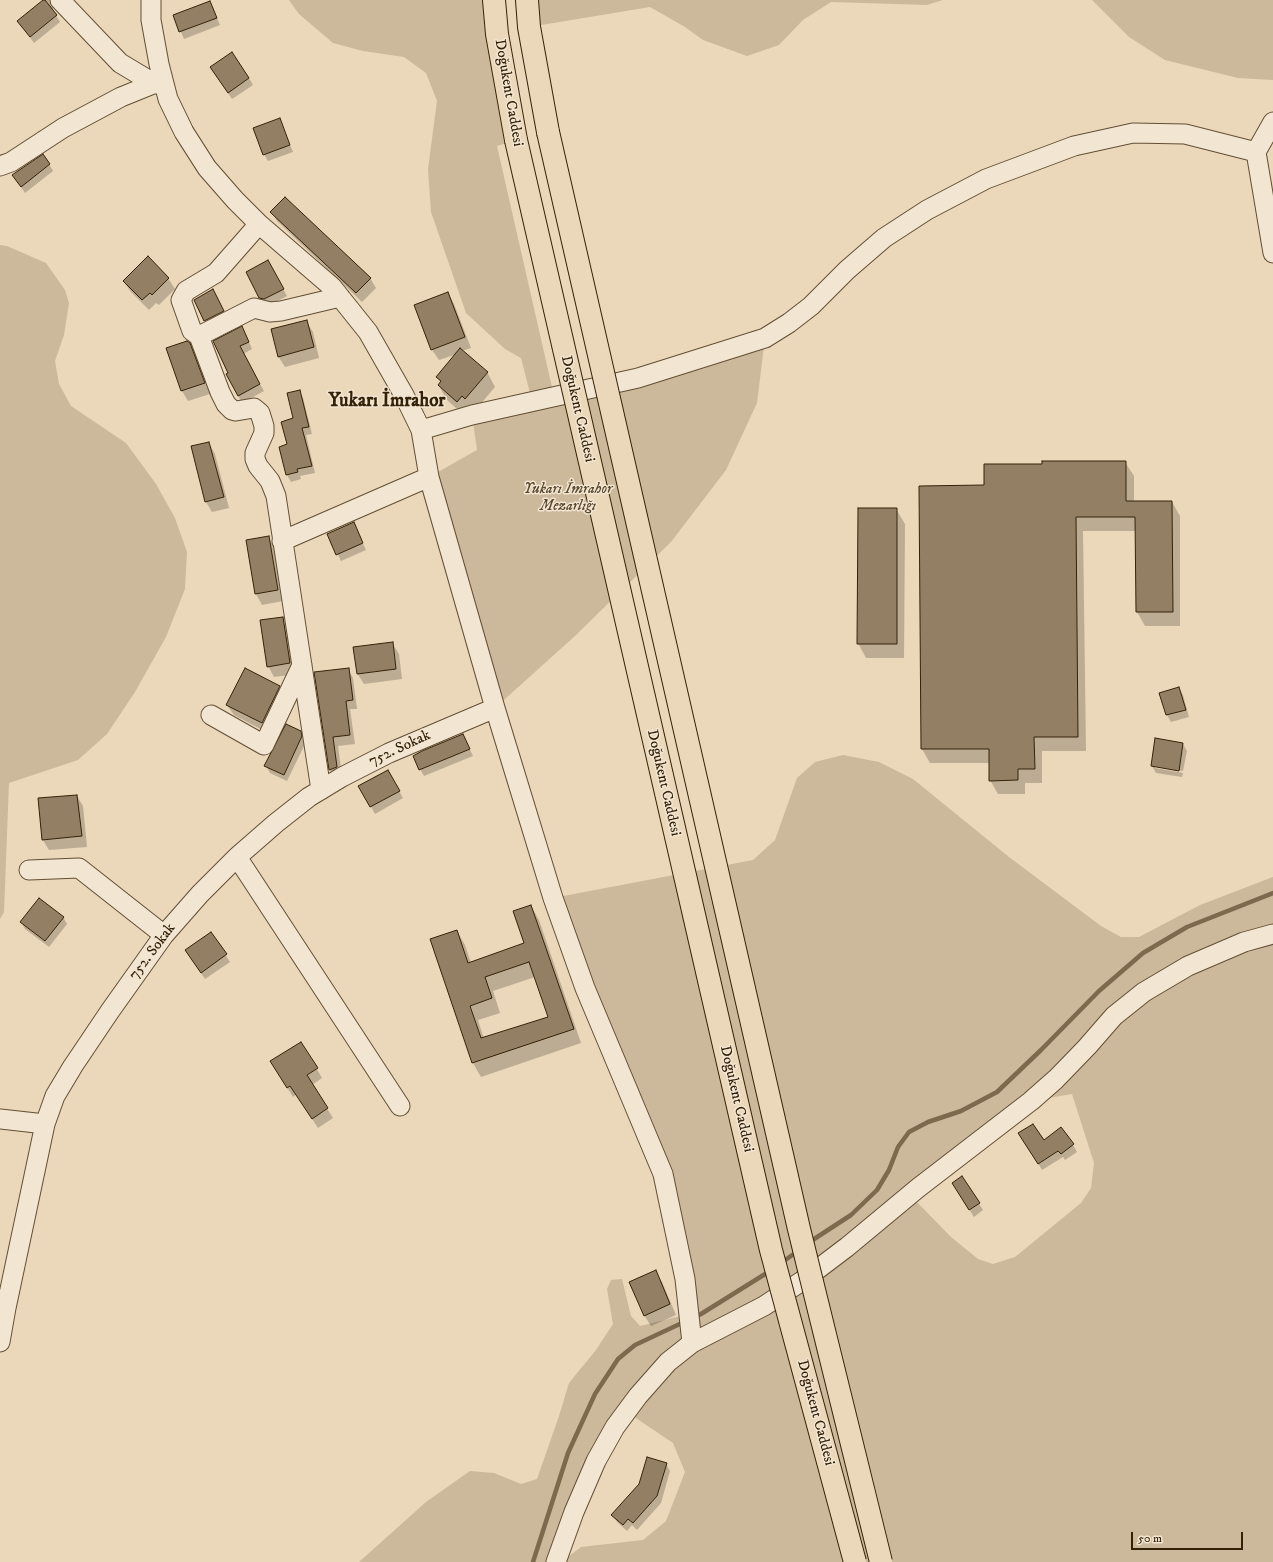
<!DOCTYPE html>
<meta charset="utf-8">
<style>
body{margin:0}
#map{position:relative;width:1273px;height:1562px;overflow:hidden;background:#ebd7b9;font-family:"IM FELL DW Pica",serif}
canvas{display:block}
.scale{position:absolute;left:1131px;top:1532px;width:112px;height:18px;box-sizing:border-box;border:2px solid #342208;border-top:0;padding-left:5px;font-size:12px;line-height:14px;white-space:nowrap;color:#342208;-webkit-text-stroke:3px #f2e5d2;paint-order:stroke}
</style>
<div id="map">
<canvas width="1273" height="1562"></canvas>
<div class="scale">50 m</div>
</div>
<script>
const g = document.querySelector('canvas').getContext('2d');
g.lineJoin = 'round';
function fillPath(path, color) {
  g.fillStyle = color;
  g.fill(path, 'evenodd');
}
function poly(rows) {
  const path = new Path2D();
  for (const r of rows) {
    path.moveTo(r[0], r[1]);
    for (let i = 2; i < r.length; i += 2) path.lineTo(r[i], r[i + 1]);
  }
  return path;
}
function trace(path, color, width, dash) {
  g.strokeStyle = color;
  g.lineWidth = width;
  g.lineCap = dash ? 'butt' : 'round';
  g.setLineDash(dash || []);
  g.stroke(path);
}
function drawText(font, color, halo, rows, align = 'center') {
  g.font = font + ' "IM FELL DW Pica",serif';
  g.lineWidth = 3;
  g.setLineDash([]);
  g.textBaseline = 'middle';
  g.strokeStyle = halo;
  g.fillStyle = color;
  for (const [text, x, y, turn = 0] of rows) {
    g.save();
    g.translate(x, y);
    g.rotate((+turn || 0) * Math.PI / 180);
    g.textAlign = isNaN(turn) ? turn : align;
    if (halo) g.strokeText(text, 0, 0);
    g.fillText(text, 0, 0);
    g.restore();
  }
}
fillPath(poly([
 [289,0,494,0,516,140,497,146,554,396,765,338,757,403,726,470,671,542,576,635,495,708,429,477,477,450,472,415,532,401,521,358,505,349,466,313,431,212,428,169,437,101,426,73,404,57,363,51,333,43,299,14],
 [527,0,943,0,927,5,831,2,803,20,779,45,747,56,703,40,685,27,650,7,529,27],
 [1092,0,1273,0,1273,80,1238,78,1165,60,1129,37],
 [0,245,7,246,46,263,65,290,69,303,64,335,55,361,59,384,71,406,126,443,156,484,175,518,187,552,185,589,166,637,135,692,107,734,78,760,9,783,4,912,0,919],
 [843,755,879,762,913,779,1009,857,1101,926,1121,937,1139,937,1200,905,1273,877,1273,1562,561,1562,581,1547,643,1540,666,1521,685,1472,673,1443,627,1412,556,1562,359,1562,426,1502,470,1471,494,1473,521,1484,537,1479,559,1416,569,1383,596,1350,613,1324,607,1289,611,1280,622,1279,631,1316,640,1326,689,1314,671,1207,553,898,753,860,775,840,797,778,815,762],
 [1072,1094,1094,1163,1091,1188,1081,1203,1015,1257,993,1264,978,1259,951,1237,910,1195,1031,1101]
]), '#ccb89b');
fillPath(poly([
 [44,0,56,0,53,4,53,10,60,22,34,43,18,21],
 [210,2,220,25,184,39,174,16],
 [216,75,249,78,253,85,232,99],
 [279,119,293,152,268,161,264,154],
 [49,164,53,171,25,193,13,175],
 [272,212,370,278,376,288,362,302,277,221],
 [268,262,287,296,268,306,265,305,260,298],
 [168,278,175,289,159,305,156,303,149,310,131,292,124,282],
 [448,293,454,304,471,348,462,351,487,372,495,387,473,413,465,416,447,400,439,386,441,383,437,377,457,354,439,360,432,350,416,305],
 [217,297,227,318,208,328,195,300],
 [306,321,313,332,319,358,285,367,278,356],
 [246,335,252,349,243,354,264,391,242,403,227,375,229,374,214,342],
 [189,344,196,355,210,394,188,401,182,391,167,348],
 [299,391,303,398,312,434,306,435,315,473,300,476,301,479,291,482,287,475,280,447,288,445],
 [209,443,215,454,229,508,212,512,206,502],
 [1125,462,1134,476,1134,502,1172,502,1180,516,1180,626,1145,626,1137,612,1136,531,1083,531,1086,751,1042,751,1042,783,1025,783,1025,794,998,794,990,780,990,763,930,763,922,749,920,487,985,486],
 [896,509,905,524,904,658,866,658,858,643],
 [353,523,366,550,341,561,328,534],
 [268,537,275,548,283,601,262,605,256,594],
 [283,618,289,629,296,674,274,677,268,666],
 [392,643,399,654,402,679,364,684,357,673],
 [348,669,353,678,357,709,350,709,355,744,338,746,342,776,335,779,330,770,315,673],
 [279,687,285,698,268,733,234,715,227,705],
 [1179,688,1183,695,1189,717,1171,722,1167,715,1161,694],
 [300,731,304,739,305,744,287,781,270,773,266,766],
 [463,735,473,756,424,776,420,769],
 [1183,744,1187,751,1183,771,1155,766,1155,768,1183,773,1182,777,1156,773,1152,766],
 [388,771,403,798,375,814,360,787],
 [77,796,83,806,87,847,49,850,43,840],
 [531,906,539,920,581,1043,481,1077,473,1063,457,931,465,945,471,963,525,944],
 [535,977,549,1017,484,1039,478,1020,500,1013,493,991],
 [63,917,67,924,49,947,25,929,21,922],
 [211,933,230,962,205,979,186,951],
 [301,1043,322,1078,312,1085,333,1118,318,1128,296,1094,293,1097,277,1071],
 [1024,1140,1073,1145,1077,1152,1065,1160,1063,1157,1042,1170],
 [962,1177,983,1210,974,1217,957,1190],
 [655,1271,662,1282,676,1315,651,1326,644,1315],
 [666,1464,670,1471,661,1503,637,1530,632,1525,627,1531,617,1522,613,1515]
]), '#0003');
trace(poly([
 [808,1243,851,1215,877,1190,889,1170,898,1147,909,1132,928,1122,961,1111,997,1092,1041,1050,1099,991,1143,953,1187,927,1273,893],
 [781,1263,798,1251],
 [693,1318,701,1314,770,1271],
 [533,1562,568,1453,595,1394,618,1359,635,1345,684,1322]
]), '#7d694e', 4.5);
const building = poly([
 [43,0,45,0,57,15,30,37,17,21,43,0],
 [210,1,217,18,179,32,173,15,210,1],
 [232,52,249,78,228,93,210,67,232,52],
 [280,118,290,145,263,155,253,128,280,118],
 [43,154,50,164,21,187,12,175,43,154],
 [285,197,371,278,356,293,270,212,285,197],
 [148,256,169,278,152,295,150,293,142,300,123,281,148,256],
 [268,260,284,289,264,299,259,298,246,272,268,260],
 [213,289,224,311,204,321,194,300,213,289],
 [448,292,465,337,431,350,414,305,448,292],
 [307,320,314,347,278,357,271,329,307,320],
 [242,326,249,342,240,346,260,384,238,396,226,374,228,373,213,341,242,326],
 [187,341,190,343,205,383,181,391,166,348,187,341],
 [460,348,488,372,465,399,462,396,457,402,438,385,441,381,436,377,460,348],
 [300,390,309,427,302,428,312,466,297,469,298,472,286,475,279,447,287,444,281,422,293,418,287,393,300,390],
 [209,442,224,497,205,502,191,446,209,442],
 [1042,461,1126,461,1126,501,1172,501,1173,612,1136,612,1135,517,1076,517,1078,737,1034,737,1035,769,1018,769,1018,780,989,781,989,749,921,749,919,486,984,485,984,464,1042,464,1042,461],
 [858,508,897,508,897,644,857,644,858,508],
 [354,522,363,543,336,555,327,534,354,522],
 [269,536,278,590,255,594,246,540,269,536],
 [283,617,290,663,267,667,260,620,283,617],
 [393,642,396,669,357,674,353,647,393,642],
 [245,668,280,686,262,723,226,705,245,668],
 [349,668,353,700,346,701,350,735,333,737,337,767,329,770,314,672,349,668],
 [1179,687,1186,710,1166,715,1159,693,1179,687],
 [286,724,301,731,302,736,284,775,264,766,286,724],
 [463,734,470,749,419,770,413,756,422,751,463,734],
 [1155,738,1183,743,1179,771,1151,766,1155,738],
 [388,770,400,791,370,807,358,786,388,770],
 [77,795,82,836,42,840,38,798,77,795],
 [39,898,64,917,45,941,20,922,39,898],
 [531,905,574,1029,472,1063,430,939,457,930,468,963,524,943,513,911,531,905],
 [529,962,548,1017,481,1038,470,1006,492,998,485,977,529,962],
 [211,932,227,954,201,973,185,950,211,932],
 [301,1042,318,1068,307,1075,328,1108,312,1119,290,1086,287,1088,270,1061,301,1042],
 [1033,1124,1044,1140,1061,1127,1074,1144,1061,1154,1058,1151,1038,1164,1018,1133,1033,1124],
 [962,1176,980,1203,969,1210,952,1183,962,1176],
 [656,1270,670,1304,644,1316,629,1282,656,1270],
 [647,1457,667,1463,657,1496,633,1523,628,1519,623,1525,611,1515,639,1484,647,1457]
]);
fillPath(building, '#938064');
trace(building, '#342208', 1);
const minor = poly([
 [60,0,120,63,155,84],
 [151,0,151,20,159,64,168,99,184,132,207,168,235,200,259,224,332,287,368,332,404,395,421,430,429,477,495,708,553,898,585,988,663,1174,685,1279,692,1343],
 [1273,122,1256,152,1273,253],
 [0,166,11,162,63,128,121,97,163,80],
 [259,224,216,273,186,291,181,300,192,331,199,336,220,392,226,404,232,410,236,411,254,408,260,413,264,426,264,433,255,453,255,459,258,466,270,481,276,496,321,790],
 [199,336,254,308,270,312,281,311,340,297],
 [421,430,472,415,638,378,765,338,789,323,811,306,847,270,884,238,927,210,986,179,1074,146,1133,133,1185,134,1256,152],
 [282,541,429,477],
 [211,715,264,745,302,665],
 [237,857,400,1106],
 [29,870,79,868,164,935],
 [0,1119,45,1124],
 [0,1342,6,1308,45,1124,55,1096,73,1066,110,1011,164,935,200,894,237,857,276,823,309,797,342,777,389,753,495,708],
 [556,1562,574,1512,596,1461,615,1427,638,1396,668,1362,692,1343,764,1306,802,1281,847,1247,918,1188,1031,1101,1056,1079,1087,1047,1114,1016,1144,992,1188,966,1244,942,1273,934]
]);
const major = poly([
 [494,0,497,34,516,140],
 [527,0,529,27,548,132]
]);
trace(minor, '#624f34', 21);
trace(major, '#342208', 24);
trace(minor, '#f2e5d2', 19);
trace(major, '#ebd7b9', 22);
const majorBridge = poly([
 [548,132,799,1229,881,1562],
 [516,140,771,1250,855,1562]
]);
trace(majorBridge, '#342208', 24, []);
trace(majorBridge, '#ebd7b9', 22);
drawText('15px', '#342208', '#f2e5d2', [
 ["Doğukent Caddesi",508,93,80],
 ["Doğukent Caddesi",577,409,77],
 ["752. Sokak",400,749,-25],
 ["Doğukent Caddesi",663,783,77],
 ["752. Sokak",153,952,-53],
 ["Doğukent Caddesi",736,1099,77],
 ["Doğukent Caddesi",815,1413,75]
]);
drawText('italic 15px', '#5a482d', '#f2e5d2', [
 ["Yukarı İmrahor",568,490],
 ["Mezarlığı",568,507]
]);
drawText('bold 19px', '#342208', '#f2e5d2', [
 ["Yukarı İmrahor",387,402]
]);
</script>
